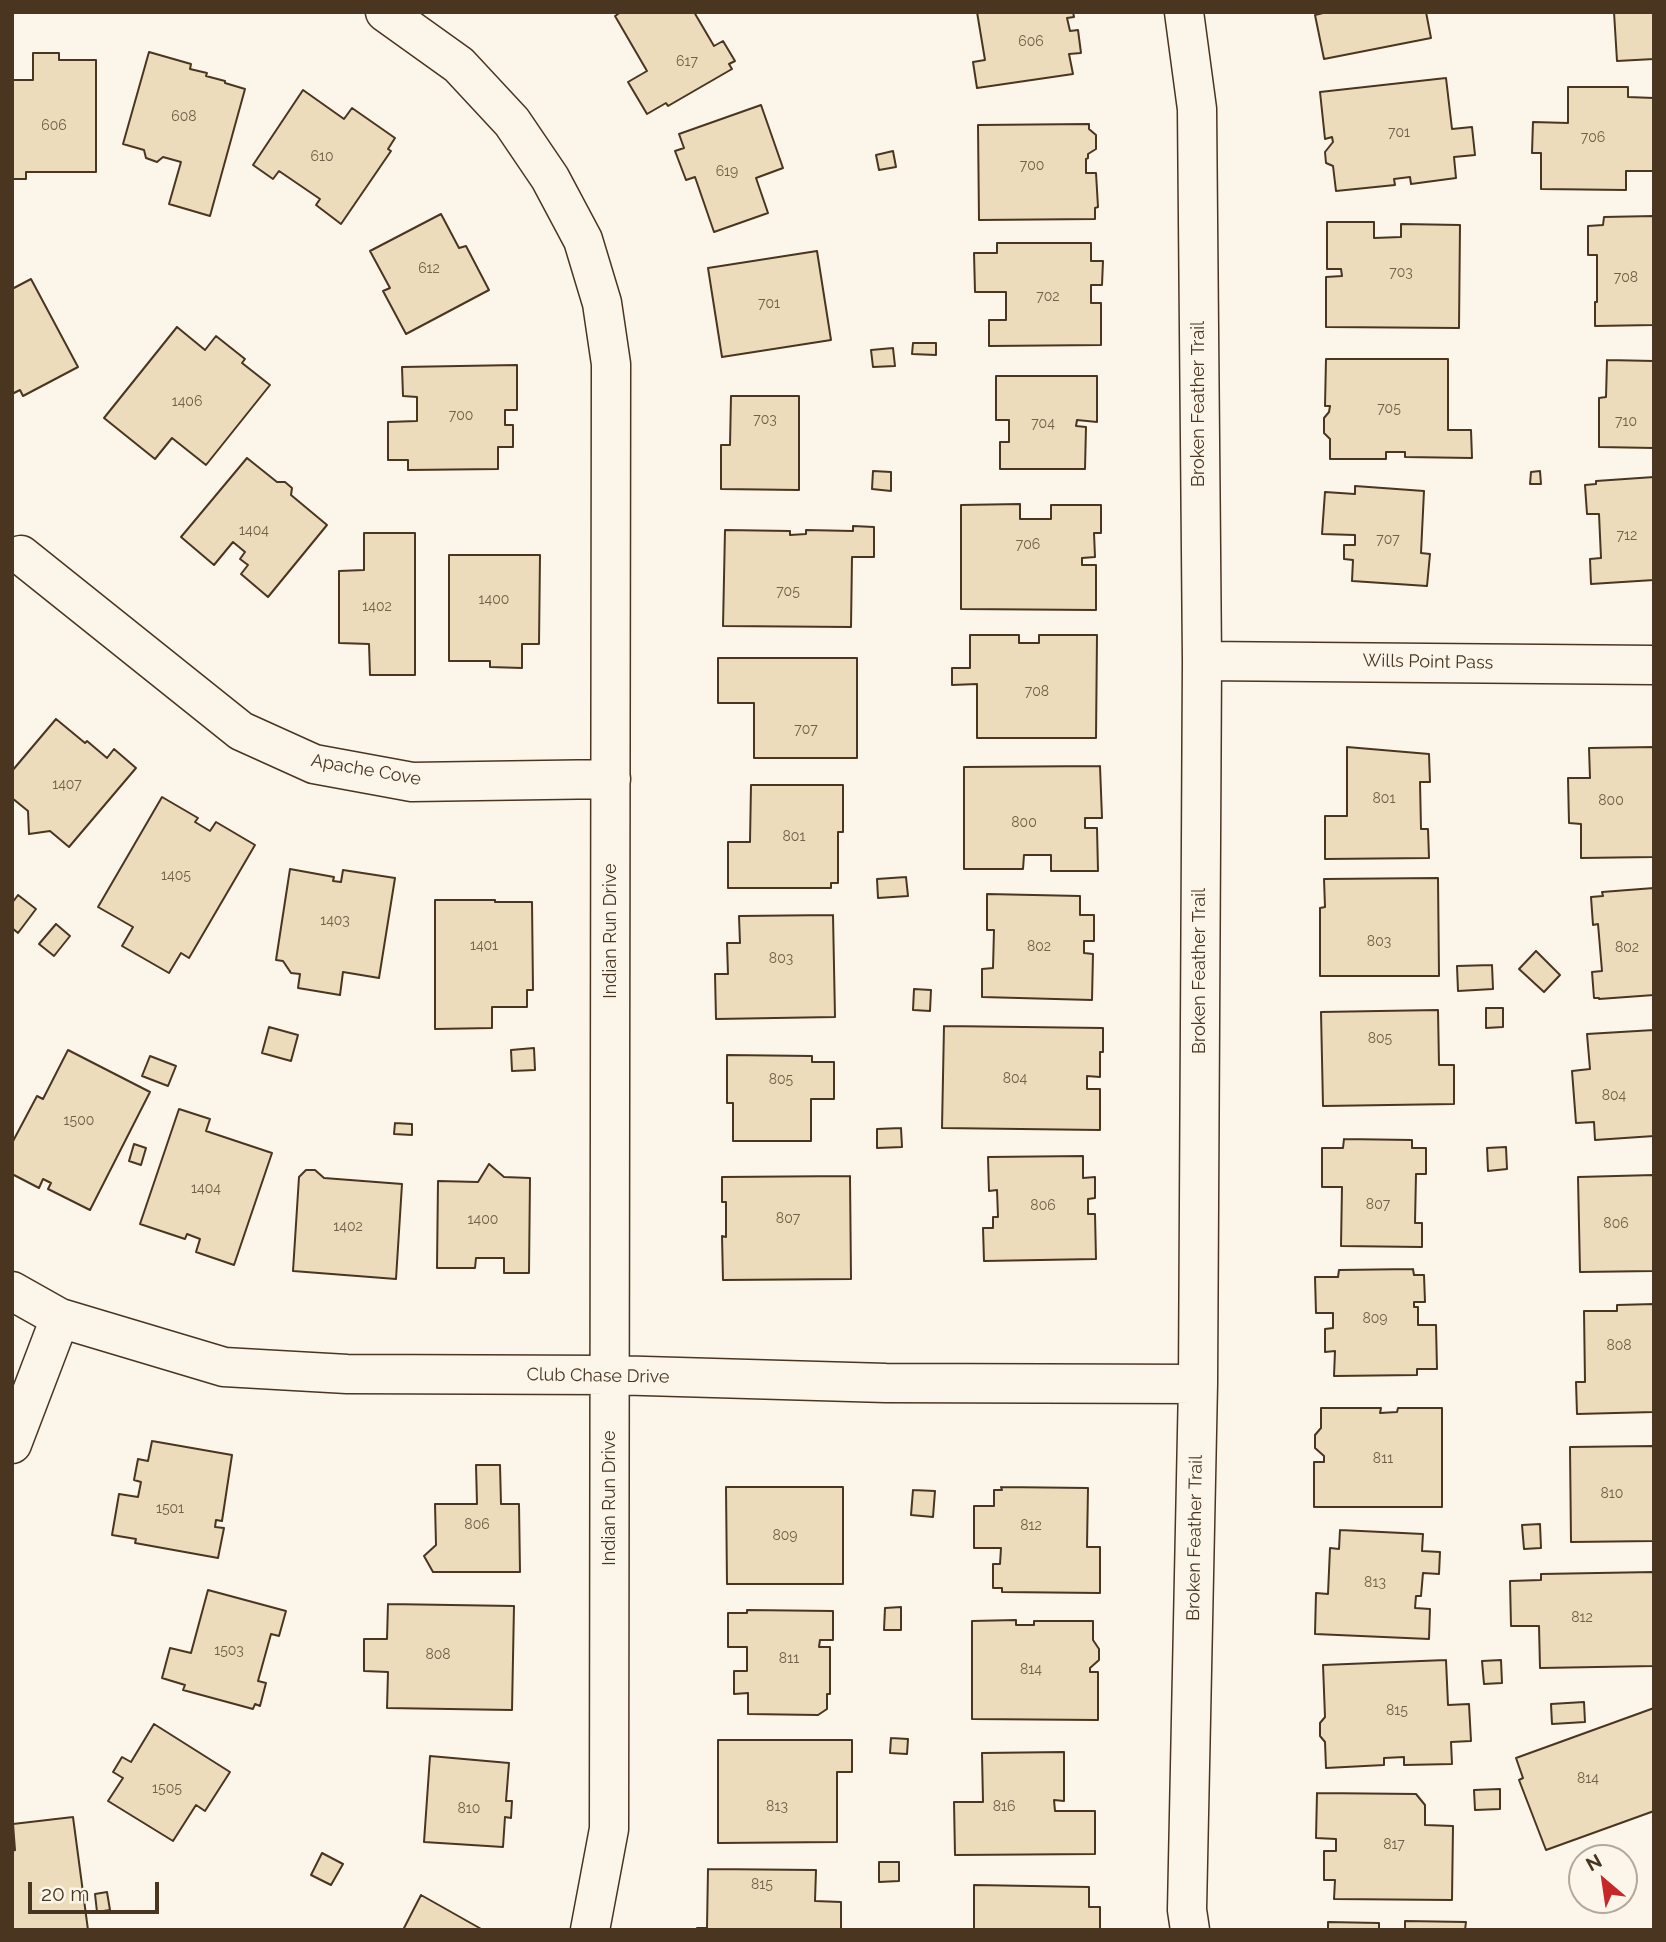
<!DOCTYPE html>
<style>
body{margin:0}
#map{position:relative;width:1666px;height:1942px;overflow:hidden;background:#fbf6e9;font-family:Raleway,sans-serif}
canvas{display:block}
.frame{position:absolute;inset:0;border:14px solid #4a3520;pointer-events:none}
.north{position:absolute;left:1568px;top:1844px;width:70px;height:70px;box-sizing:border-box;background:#fbf6e9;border:2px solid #b4a999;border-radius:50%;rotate:331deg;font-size:19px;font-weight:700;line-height:28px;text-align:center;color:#4a3520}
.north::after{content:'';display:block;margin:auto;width:24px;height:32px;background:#c62828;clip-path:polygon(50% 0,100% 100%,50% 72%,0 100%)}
.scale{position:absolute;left:28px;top:1882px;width:131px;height:32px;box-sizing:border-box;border:4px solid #4a3520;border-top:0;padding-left:9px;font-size:21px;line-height:24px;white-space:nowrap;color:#4a3520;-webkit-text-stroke:5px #fbf6e9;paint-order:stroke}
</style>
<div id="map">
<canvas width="1666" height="1942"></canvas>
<div class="frame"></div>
<div class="north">N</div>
<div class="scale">20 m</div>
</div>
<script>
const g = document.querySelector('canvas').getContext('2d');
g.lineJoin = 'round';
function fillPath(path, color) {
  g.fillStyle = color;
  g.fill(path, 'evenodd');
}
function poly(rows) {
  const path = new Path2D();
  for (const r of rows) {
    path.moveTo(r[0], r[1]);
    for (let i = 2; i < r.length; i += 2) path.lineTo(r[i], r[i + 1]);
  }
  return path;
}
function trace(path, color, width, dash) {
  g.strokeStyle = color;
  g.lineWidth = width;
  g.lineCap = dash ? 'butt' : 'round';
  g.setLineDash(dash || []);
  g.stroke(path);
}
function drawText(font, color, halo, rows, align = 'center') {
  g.font = font + ' Raleway,sans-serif';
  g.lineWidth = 5;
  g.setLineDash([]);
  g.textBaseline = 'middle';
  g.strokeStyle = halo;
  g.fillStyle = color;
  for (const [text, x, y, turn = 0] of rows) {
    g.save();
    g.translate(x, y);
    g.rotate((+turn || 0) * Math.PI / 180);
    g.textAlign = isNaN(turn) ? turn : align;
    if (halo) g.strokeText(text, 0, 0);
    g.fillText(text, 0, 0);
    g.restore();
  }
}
const building = poly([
 [621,12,694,12,714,46,723,41,735,61,729,64,732,69,668,106,666,103,647,114,628,82,647,71,615,16,621,12],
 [977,12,1073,12,1074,17,1067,18,1070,31,1078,30,1081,53,1069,54,1073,74,977,88,973,62,985,60,977,12],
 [1327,12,1426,12,1431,38,1324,59,1315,15,1327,12],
 [1614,12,1654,12,1654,59,1617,61,1614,12],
 [149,52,191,64,190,69,207,73,206,76,225,81,225,83,245,89,210,216,169,204,181,162,163,157,157,162,146,158,144,150,123,144,149,52],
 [33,53,59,53,59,60,96,60,96,172,26,172,26,179,12,179,12,80,33,80,33,53],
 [1446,78,1452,129,1472,127,1475,155,1454,157,1456,178,1411,184,1410,177,1394,179,1395,185,1336,191,1333,166,1326,163,1325,152,1333,142,1332,137,1325,139,1320,92,1446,78],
 [1568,87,1628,87,1628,97,1654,98,1654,171,1626,171,1626,190,1541,189,1541,153,1532,153,1533,122,1568,123,1568,87],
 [303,90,344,119,352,108,395,138,388,149,391,151,341,224,316,205,320,199,279,171,273,179,253,165,303,90],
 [761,105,783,168,756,178,768,213,714,232,695,177,686,180,675,151,684,148,679,134,761,105],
 [1089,124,1089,129,1096,135,1096,149,1088,154,1088,158,1086,159,1086,173,1096,173,1098,207,1095,208,1095,219,979,220,978,125,1089,124],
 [893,151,896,167,879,170,876,155,893,151],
 [441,214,459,248,466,246,489,290,406,334,383,291,390,288,370,251,441,214],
 [1654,216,1654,325,1595,326,1595,302,1597,302,1597,255,1588,255,1588,226,1603,225,1604,217,1654,216],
 [1327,222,1374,222,1374,238,1401,237,1401,224,1460,225,1459,328,1326,327,1326,277,1342,276,1341,269,1327,269,1327,222],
 [997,243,1091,243,1091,261,1103,261,1102,285,1091,285,1091,303,1101,303,1101,345,989,346,989,320,1006,320,1006,292,975,292,974,253,997,253,997,243],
 [817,251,831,340,722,357,708,268,817,251],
 [31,279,78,367,23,396,20,390,12,394,12,289,31,279],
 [177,327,205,350,216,336,245,359,242,363,270,385,206,465,172,438,155,459,104,418,177,327],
 [913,343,936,343,936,355,912,354,913,343],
 [893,348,895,366,873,367,871,350,893,348],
 [1326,359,1448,359,1448,430,1471,430,1472,458,1405,457,1405,452,1386,452,1386,459,1330,459,1330,439,1324,433,1324,418,1329,412,1330,406,1325,406,1326,359],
 [1607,360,1654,361,1654,448,1599,447,1599,398,1606,397,1607,360],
 [517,365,517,410,505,410,505,425,513,425,513,447,498,447,498,469,408,470,408,460,388,460,388,422,417,421,417,397,403,396,402,367,517,365],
 [996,376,1097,376,1097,422,1077,420,1076,426,1086,427,1085,469,1000,469,1000,442,1009,442,1009,420,996,420,996,376],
 [731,396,799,396,799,490,721,489,721,445,730,445,731,396],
 [247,458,277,482,285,482,292,488,291,495,327,525,268,597,241,574,248,565,240,559,245,552,233,542,214,565,181,537,247,458],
 [873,471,891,472,891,491,872,489,873,471],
 [1540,471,1541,484,1530,484,1531,472,1540,471],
 [1654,477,1654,580,1591,584,1590,559,1601,558,1599,514,1587,514,1585,485,1596,484,1596,481,1654,477],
 [1355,486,1424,491,1421,553,1430,554,1427,586,1352,581,1353,560,1344,559,1344,545,1355,545,1355,535,1322,534,1325,492,1355,494,1355,486],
 [1020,504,1020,519,1051,519,1051,505,1101,505,1101,533,1094,533,1095,557,1082,558,1082,565,1096,565,1096,610,961,609,961,505,1020,504],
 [853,526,874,527,874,557,852,557,851,627,723,626,725,530,790,531,790,535,806,534,806,530,853,531,853,526],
 [364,533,415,533,415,675,370,675,369,644,339,643,339,571,364,570,364,533],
 [449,555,540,555,539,644,522,644,522,668,490,667,490,661,449,661,449,555],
 [970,635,1019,635,1019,643,1039,643,1039,635,1097,635,1096,738,977,738,977,684,952,685,952,668,970,668,970,635],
 [718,658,857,658,857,758,754,758,754,703,718,703,718,658],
 [56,719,85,743,87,741,107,758,114,749,136,768,69,847,50,831,29,834,28,811,12,798,12,771,56,719],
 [1347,747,1429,754,1430,782,1420,782,1421,829,1428,829,1429,858,1325,859,1325,816,1347,816,1347,747],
 [1654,747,1654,857,1581,858,1581,824,1569,823,1568,778,1590,778,1589,748,1654,747],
 [1100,766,1102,818,1085,818,1085,828,1097,828,1098,871,1051,871,1051,855,1024,855,1023,869,964,869,964,767,1100,766],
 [751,785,843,785,843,832,838,832,838,883,831,883,831,888,728,888,728,842,750,842,751,785],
 [162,797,198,818,195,822,210,831,216,822,255,845,189,958,181,953,169,973,122,946,133,927,98,907,162,797],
 [290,869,334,877,333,881,341,882,343,870,395,878,379,978,343,972,340,995,298,988,300,974,291,973,283,961,276,960,290,869],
 [906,877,908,896,878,898,877,879,906,877],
 [1438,878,1439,976,1320,976,1320,908,1325,907,1324,879,1438,878],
 [1654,888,1654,995,1599,999,1599,998,1594,998,1592,972,1602,971,1598,924,1593,925,1591,897,1603,896,1602,892,1654,888],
 [987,894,1080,896,1080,915,1094,915,1094,941,1084,941,1084,953,1093,954,1092,1000,982,997,982,969,993,968,994,930,987,930,987,894],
 [18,895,36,909,18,933,12,928,12,903,18,895],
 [435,900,495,900,495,902,532,902,533,990,527,990,527,1007,492,1007,492,1028,435,1029,435,900],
 [833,915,835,1017,716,1019,715,974,728,974,727,943,740,943,739,916,833,915],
 [56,924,70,936,54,956,39,944,56,924],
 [1536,951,1560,975,1544,992,1519,969,1536,951],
 [1492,965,1493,989,1458,991,1457,966,1492,965],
 [914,989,931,990,930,1011,913,1010,914,989],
 [1486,1008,1503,1008,1503,1027,1486,1028,1486,1008],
 [1438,1010,1439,1065,1454,1065,1454,1104,1323,1106,1321,1012,1438,1010],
 [944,1026,1103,1028,1103,1052,1100,1052,1100,1077,1087,1076,1087,1089,1100,1089,1100,1130,942,1128,944,1026],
 [269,1027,298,1035,291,1061,262,1053,269,1027],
 [1654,1030,1654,1136,1595,1140,1594,1122,1576,1123,1572,1071,1590,1069,1587,1034,1654,1030],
 [534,1048,535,1070,512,1071,511,1050,534,1048],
 [68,1050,150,1092,90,1210,48,1189,51,1183,43,1179,39,1188,12,1174,12,1143,37,1096,43,1099,68,1050],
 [727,1055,812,1056,812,1062,834,1062,834,1099,811,1099,811,1141,733,1141,733,1103,727,1103,727,1055],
 [150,1056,176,1066,168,1086,142,1076,150,1056],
 [179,1109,210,1119,206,1131,272,1153,234,1265,196,1252,200,1239,187,1234,185,1239,140,1224,179,1109],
 [395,1123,412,1124,412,1135,394,1134,395,1123],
 [901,1128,902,1147,877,1148,877,1129,901,1128],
 [1344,1139,1412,1140,1412,1148,1426,1148,1426,1174,1416,1174,1415,1223,1422,1223,1422,1247,1341,1246,1342,1187,1322,1187,1322,1148,1343,1148,1344,1139],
 [134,1144,146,1148,141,1165,129,1161,134,1144],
 [1506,1147,1507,1169,1488,1171,1487,1148,1506,1147],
 [1083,1156,1083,1178,1095,1177,1095,1198,1088,1199,1088,1214,1095,1214,1096,1259,984,1261,983,1228,993,1228,993,1217,998,1217,997,1190,989,1191,988,1157,1083,1156],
 [489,1164,504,1177,530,1178,529,1273,504,1273,504,1258,476,1258,475,1268,437,1268,438,1181,478,1182,489,1164],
 [306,1170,315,1170,324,1178,402,1184,396,1279,293,1271,299,1177,306,1170],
 [1654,1175,1654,1271,1580,1272,1578,1177,1654,1175],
 [850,1176,851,1279,723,1280,722,1236,726,1237,726,1202,722,1202,722,1177,850,1176],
 [1413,1269,1414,1275,1424,1275,1425,1302,1414,1302,1414,1307,1418,1307,1418,1325,1436,1325,1437,1369,1417,1369,1417,1375,1334,1376,1335,1351,1325,1352,1325,1329,1333,1328,1333,1313,1316,1313,1315,1277,1338,1277,1339,1270,1413,1269],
 [1654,1304,1654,1412,1577,1414,1576,1382,1585,1382,1584,1311,1617,1311,1617,1305,1654,1304],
 [1321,1408,1381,1408,1380,1413,1397,1412,1398,1408,1442,1408,1442,1507,1314,1507,1314,1462,1324,1462,1324,1456,1315,1448,1315,1435,1321,1428,1321,1408],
 [152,1441,232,1455,222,1521,216,1520,215,1527,224,1528,218,1558,135,1543,136,1539,112,1535,119,1494,138,1497,141,1482,134,1480,138,1459,148,1461,152,1441],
 [1654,1446,1654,1541,1571,1542,1570,1447,1654,1446],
 [476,1465,500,1465,501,1504,519,1504,520,1572,433,1572,424,1556,436,1545,435,1504,477,1504,476,1465],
 [726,1487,843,1487,843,1584,727,1584,726,1487],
 [1001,1487,1088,1488,1087,1547,1100,1547,1100,1593,1002,1592,1002,1588,993,1588,993,1564,1000,1564,1001,1548,974,1548,974,1506,994,1506,994,1490,1002,1490,1001,1487],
 [913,1490,935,1491,933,1517,911,1515,913,1490],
 [1540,1524,1541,1548,1524,1549,1522,1525,1540,1524],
 [1340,1530,1423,1534,1422,1551,1440,1552,1439,1574,1423,1573,1421,1596,1416,1596,1415,1608,1430,1609,1429,1639,1315,1634,1316,1593,1328,1594,1330,1548,1339,1549,1340,1530],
 [1654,1572,1654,1666,1540,1668,1539,1626,1511,1626,1510,1581,1541,1580,1541,1574,1654,1572],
 [208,1590,286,1611,279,1636,271,1634,258,1681,266,1683,260,1706,255,1704,253,1709,183,1690,185,1685,162,1678,170,1648,191,1653,208,1590],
 [388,1604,514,1606,512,1710,387,1708,388,1672,364,1671,364,1639,387,1639,388,1604],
 [901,1607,901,1630,884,1630,885,1608,901,1607],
 [747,1610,833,1611,833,1640,820,1640,819,1647,830,1647,830,1694,827,1694,827,1709,818,1715,748,1714,748,1693,734,1694,734,1671,747,1671,747,1647,728,1647,728,1613,747,1613,747,1610],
 [1016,1620,1016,1625,1034,1625,1034,1621,1093,1621,1093,1640,1099,1649,1099,1660,1090,1668,1090,1672,1098,1672,1098,1720,972,1719,972,1621,1016,1620],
 [1446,1660,1448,1705,1469,1704,1471,1741,1451,1742,1452,1764,1404,1765,1404,1757,1384,1758,1384,1765,1326,1768,1325,1742,1320,1736,1320,1723,1325,1717,1323,1665,1446,1660],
 [1501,1660,1502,1683,1484,1684,1482,1661,1501,1660],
 [1584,1702,1585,1722,1552,1724,1551,1704,1584,1702],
 [1654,1708,1654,1811,1546,1850,1519,1780,1523,1778,1516,1758,1654,1708],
 [154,1724,230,1772,205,1811,196,1805,173,1841,108,1801,123,1778,113,1772,122,1757,131,1762,154,1724],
 [891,1738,908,1739,907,1754,890,1753,891,1738],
 [718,1740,852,1740,852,1772,837,1772,837,1842,718,1843,718,1740],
 [1064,1752,1064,1801,1054,1800,1055,1811,1095,1811,1095,1854,955,1855,954,1802,983,1802,982,1753,1064,1752],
 [430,1756,509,1763,506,1801,512,1801,511,1818,505,1817,503,1847,424,1842,430,1756],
 [1500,1789,1500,1809,1475,1810,1474,1790,1500,1789],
 [1317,1793,1416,1794,1425,1805,1425,1825,1453,1826,1452,1900,1334,1899,1335,1880,1324,1880,1324,1851,1336,1851,1336,1839,1316,1838,1317,1793],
 [73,1817,88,1930,12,1930,12,1851,15,1850,13,1824,73,1817],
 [322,1853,343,1864,331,1885,311,1875,322,1853],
 [879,1862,899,1862,899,1881,879,1882,879,1862],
 [708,1869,816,1870,815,1901,841,1902,841,1930,697,1930,697,1928,707,1928,708,1869],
 [974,1885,1089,1887,1089,1907,1100,1907,1100,1930,974,1930,974,1885],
 [107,1892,110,1910,97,1912,95,1894,107,1892],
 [421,1895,483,1930,403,1930,421,1895],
 [1405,1921,1466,1922,1465,1930,1405,1930,1405,1921],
 [1328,1922,1379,1923,1379,1930,1328,1930,1328,1922]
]);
fillPath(building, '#ecdcbc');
trace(building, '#4a3520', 2);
const street = poly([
 [385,12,459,65,512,122,550,178,583,240,602,303,611,364,609,1829,590,1930],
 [1184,12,1197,109,1202,661,1198,1384,1187,1910,1190,1930],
 [21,555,241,731,314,764,412,782,611,779],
 [1202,661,1654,665],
 [12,1291,60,1318,224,1367,347,1374,610,1375,886,1383,1198,1384],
 [12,1444,60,1318]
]);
trace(street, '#4a3520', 41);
trace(street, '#fbf6e9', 38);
drawText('14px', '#725f47', null, [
 ["606",1031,42],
 ["617",687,62],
 ["608",184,117],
 ["606",54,126],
 ["701",1399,133],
 ["706",1593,138],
 ["610",322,157],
 ["700",1032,166],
 ["619",727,172],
 ["612",429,269],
 ["703",1401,273],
 ["708",1626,278],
 ["702",1048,297],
 ["701",769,304],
 ["1406",187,402],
 ["705",1389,409],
 ["700",461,416],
 ["703",765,420],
 ["710",1626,422],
 ["704",1043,424],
 ["1404",254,531],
 ["712",1627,536],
 ["707",1388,540],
 ["706",1028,545],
 ["705",788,592],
 ["1400",494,600],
 ["1402",377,607],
 ["708",1037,692],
 ["707",806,730],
 ["1407",67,785],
 ["801",1384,799],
 ["800",1611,801],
 ["800",1024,823],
 ["801",794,837],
 ["1405",176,876],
 ["1403",335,921],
 ["803",1379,942],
 ["1401",484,946],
 ["802",1039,947],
 ["802",1627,948],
 ["803",781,959],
 ["805",1380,1039],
 ["804",1015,1079],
 ["805",781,1080],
 ["804",1614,1096],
 ["1500",79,1121],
 ["1404",206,1189],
 ["807",1378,1205],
 ["806",1043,1206],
 ["807",788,1219],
 ["1400",483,1220],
 ["806",1616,1224],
 ["1402",348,1227],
 ["809",1375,1319],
 ["808",1619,1346],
 ["811",1383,1459],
 ["810",1612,1494],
 ["1501",170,1509],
 ["806",477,1525],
 ["812",1031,1526],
 ["809",785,1536],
 ["813",1375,1583],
 ["812",1582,1618],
 ["1503",229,1651],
 ["808",438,1655],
 ["811",789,1659],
 ["814",1031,1670],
 ["815",1397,1711],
 ["814",1588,1779],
 ["1505",167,1789],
 ["813",777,1807],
 ["816",1004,1807],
 ["810",469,1809],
 ["817",1394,1845],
 ["815",762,1885]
]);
drawText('18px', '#4a3520', '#fbf6e9', [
 ["Broken Feather Trail",1199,404,-90],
 ["Wills Point Pass",1428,662,1],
 ["Apache Cove",366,770,10],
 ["Indian Run Drive",611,931,-90],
 ["Broken Feather Trail",1200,971,-90],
 ["Club Chase Drive",598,1376,1],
 ["Indian Run Drive",610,1498,-90],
 ["Broken Feather Trail",1195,1538,-89]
]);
</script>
